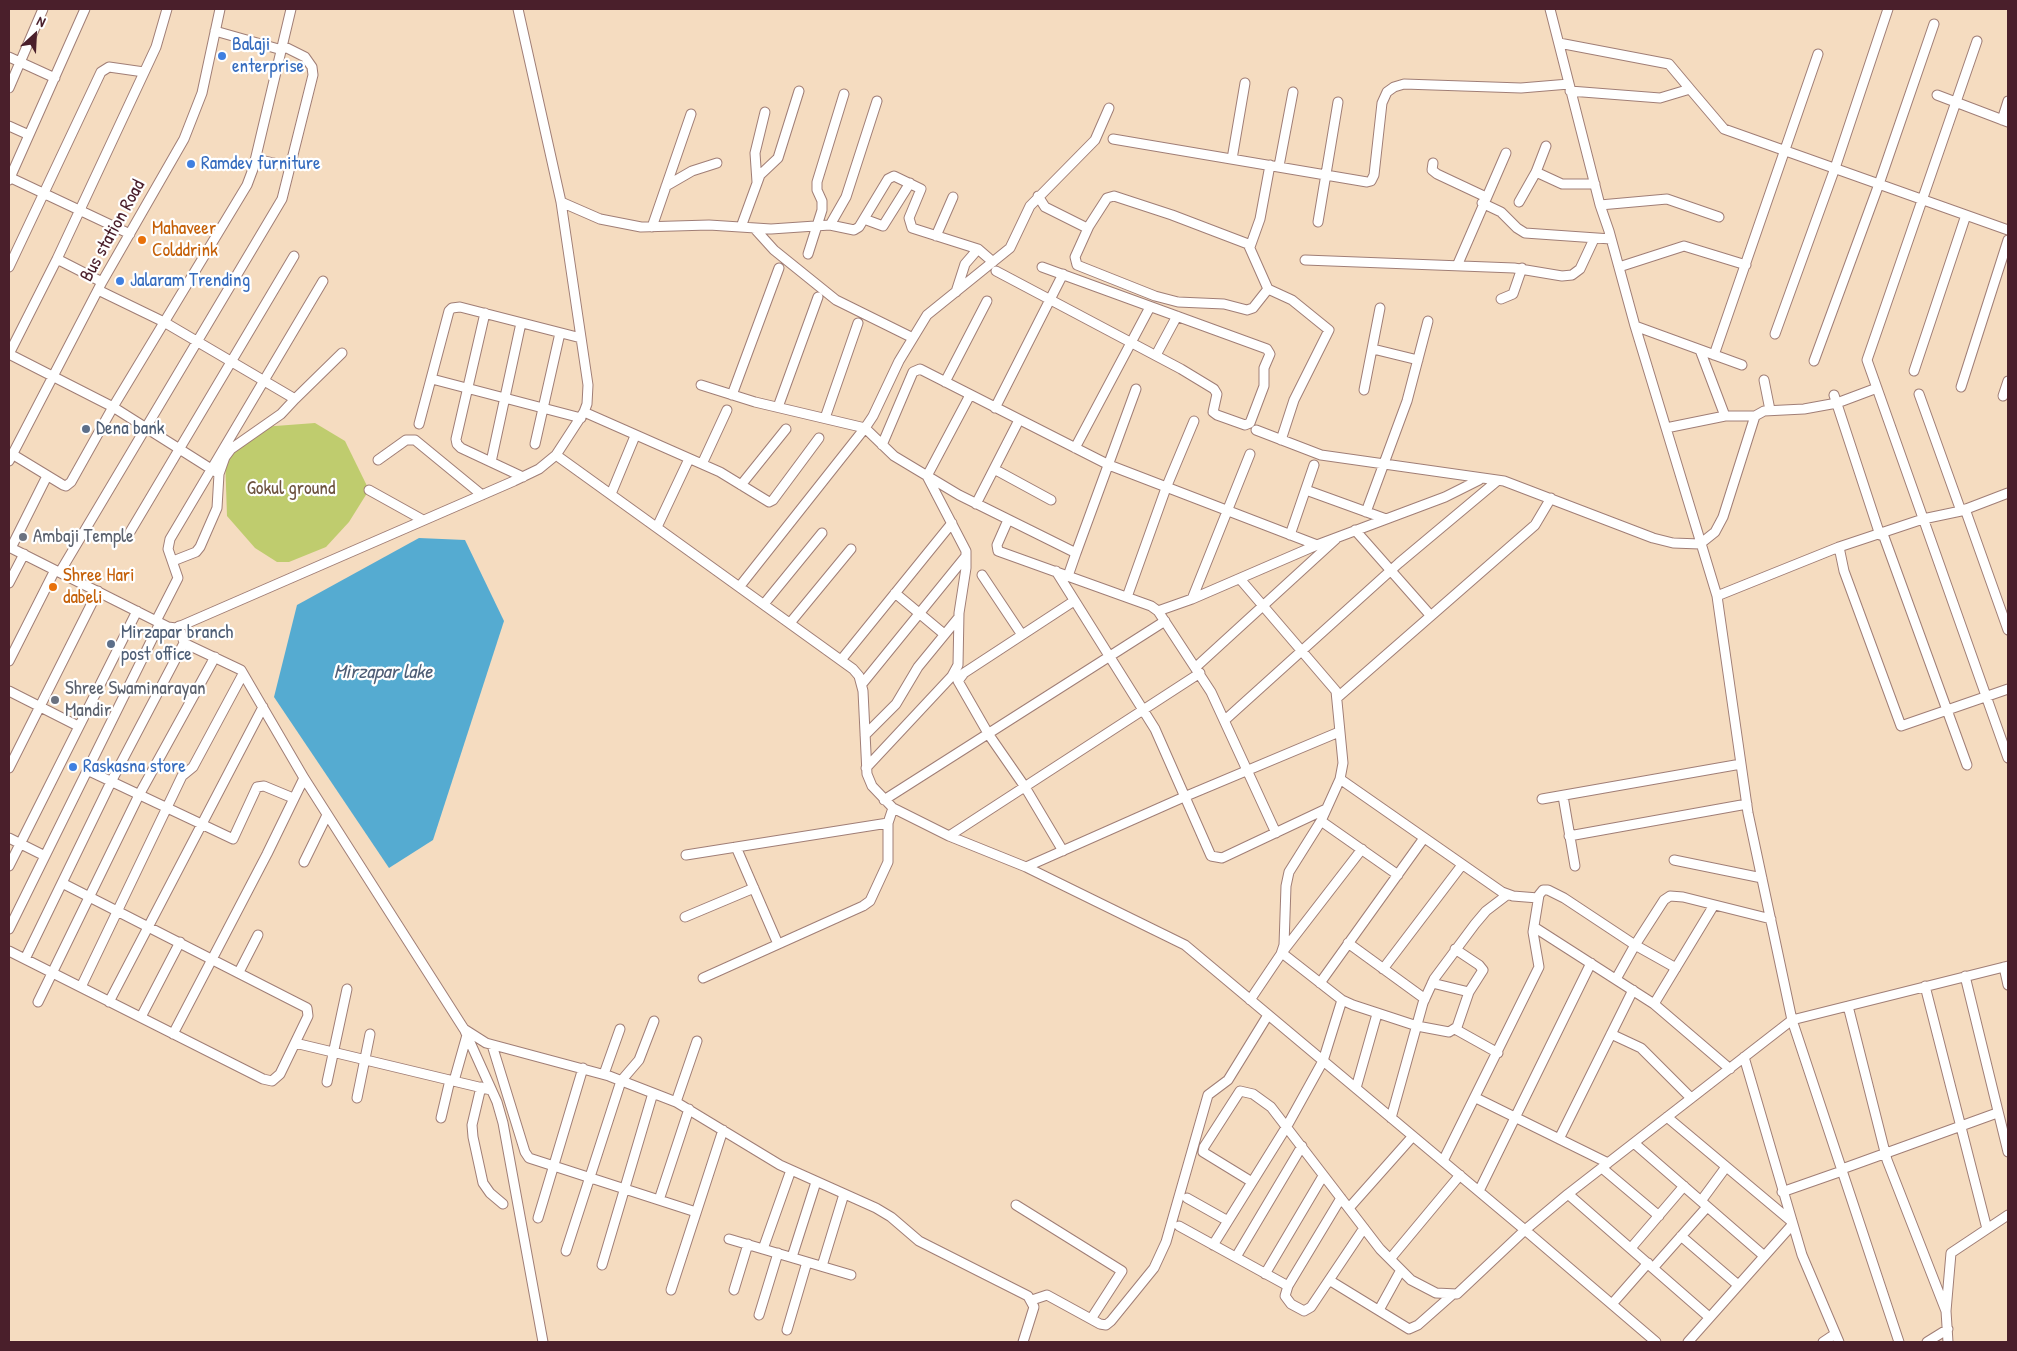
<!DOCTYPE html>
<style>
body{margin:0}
#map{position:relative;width:2017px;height:1351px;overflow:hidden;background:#f5dcc0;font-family:"Patrick Hand",sans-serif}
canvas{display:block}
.frame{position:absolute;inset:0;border:10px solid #4a1f2b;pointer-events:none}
.north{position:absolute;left:10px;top:10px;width:50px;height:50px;-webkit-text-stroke:4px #fff;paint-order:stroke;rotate:25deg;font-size:14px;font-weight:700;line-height:20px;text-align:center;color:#4a1f2b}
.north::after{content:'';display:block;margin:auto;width:18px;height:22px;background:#4a1f2b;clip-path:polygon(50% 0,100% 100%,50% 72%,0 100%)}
</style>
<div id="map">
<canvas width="2017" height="1351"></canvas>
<div class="frame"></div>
<div class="north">N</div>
</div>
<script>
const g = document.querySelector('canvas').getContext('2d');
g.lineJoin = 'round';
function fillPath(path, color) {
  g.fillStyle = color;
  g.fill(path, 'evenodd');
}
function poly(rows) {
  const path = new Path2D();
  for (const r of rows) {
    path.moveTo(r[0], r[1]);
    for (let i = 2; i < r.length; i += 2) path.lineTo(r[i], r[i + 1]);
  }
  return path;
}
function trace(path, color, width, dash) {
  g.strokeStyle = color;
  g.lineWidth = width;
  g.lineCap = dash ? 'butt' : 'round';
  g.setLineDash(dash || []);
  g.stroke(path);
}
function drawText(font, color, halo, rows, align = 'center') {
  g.font = font + ' "Patrick Hand",sans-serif';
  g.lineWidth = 4.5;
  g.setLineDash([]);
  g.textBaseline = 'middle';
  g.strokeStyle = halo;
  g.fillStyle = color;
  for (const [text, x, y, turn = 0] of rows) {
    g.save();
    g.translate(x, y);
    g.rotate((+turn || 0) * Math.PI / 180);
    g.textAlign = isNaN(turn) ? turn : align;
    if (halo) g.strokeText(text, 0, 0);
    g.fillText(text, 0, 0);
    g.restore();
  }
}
fillPath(poly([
 [315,423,345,441,369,490,349,522,326,547,289,562,277,562,255,548,227,516,225,457,262,427]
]), '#bfcc6e');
fillPath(poly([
 [419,538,465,540,504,621,433,840,389,868,274,697,297,605]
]), '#55abd1');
const minor = poly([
 [518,9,561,202,588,385,587,404,584,412,556,455],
 [1550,9,1600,205,1609,231,1635,326,1717,596,1748,813,1792,1020,1899,1342],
 [215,31,282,50],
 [1977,41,1867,360,2008,758],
 [1559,43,1669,64,1690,89],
 [9,57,55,78],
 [9,88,43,9],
 [1570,91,1660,98,1690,89,1724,129,2008,230],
 [1937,95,2008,122],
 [2002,120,2008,101],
 [9,126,29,135],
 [1113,139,1367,182,1371,181,1374,175,1382,103,1387,92,1394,87,1404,84,1521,88,1569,84],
 [256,159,291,167],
 [1232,159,1245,83],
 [1433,163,1432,170,1437,174,1486,197],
 [1279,166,1293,92],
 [1536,172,1562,184,1595,184],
 [9,177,130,234],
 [9,180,85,9],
 [757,182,755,153,765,112],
 [666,186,692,171,717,163],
 [1038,196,1045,207,1085,227,1089,226,1107,198,1114,196,1172,215,1248,244,1268,289,1292,300,1329,330,1294,400,1281,440],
 [561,202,600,219,641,227,709,225,771,229,830,225,854,230,859,227,888,179,894,176,921,189,909,218,912,228,978,249,993,262],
 [1519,202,1536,172,1546,146],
 [1482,203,1501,212,1517,228,1525,233,1611,239],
 [1600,205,1667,199,1719,217],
 [864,219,883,226,910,183],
 [1318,222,1338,102],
 [830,225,846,197,877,101],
 [1089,226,1075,257,1077,265,1155,296,1178,302,1224,304,1247,310,1253,308,1268,289],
 [652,227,691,114],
 [741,227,760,175,778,158,799,91],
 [755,229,774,250,836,300,913,338],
 [936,236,953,197],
 [1250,247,1260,219,1270,165],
 [808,254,822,210,822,201,817,190,817,182,844,94],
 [57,259,102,282],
 [1305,260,1514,268,1562,276,1572,275,1580,269,1594,239],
 [1457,266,1506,153],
 [9,267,101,72,109,67,144,72],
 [1619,267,1684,246,1746,265],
 [996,271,1181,369,1214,389,1217,394,1213,412,1217,415,1245,425,1250,423,1264,386,1264,368,1270,354,1267,349,1042,267],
 [98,290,164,322,295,399,342,353],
 [956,292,965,264,978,249],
 [1501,299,1513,294,1522,268],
 [485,313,456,439,457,444,461,448,523,477],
 [1635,326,1742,365],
 [1775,334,1835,168,1888,9],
 [1373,349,1418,360],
 [1700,350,1725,416],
 [9,354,57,259,156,47,167,9],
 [9,354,113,407,219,474],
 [1156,355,1177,316],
 [1714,355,1818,54],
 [1814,361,1879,184,1934,24],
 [1914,371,1966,215],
 [432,379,581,418],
 [1764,380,1770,410],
 [945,382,987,301],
 [701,385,755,402,865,428,894,456,959,495,1076,553,1136,389],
 [1961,387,2008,240],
 [1364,390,1380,308],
 [1919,394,1961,511],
 [732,395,779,268],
 [1834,395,1880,535],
 [2003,396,2008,381],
 [778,407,818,297],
 [995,408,1063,274],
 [584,412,720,472,769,502,773,500,819,438],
 [825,418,858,323],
 [419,424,449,311,452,308,460,307,581,338],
 [1666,428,1725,416,1755,416,1764,411,1804,409,1837,403,1877,388],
 [1256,430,1321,455,1504,481,1653,538,1673,543,1700,544,1715,532,1723,517,1755,416],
 [535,444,560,333],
 [882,445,913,372,920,369,1109,465,1317,545],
 [1075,448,1150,307],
 [12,454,63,485,66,486,71,482,113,407,247,185,253,169,291,9],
 [378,460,406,440,415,440,482,495],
 [9,461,102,282,184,139,202,93,220,9],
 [491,462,521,323],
 [702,464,727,410],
 [994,469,1051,500],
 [741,485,786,429],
 [369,490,423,520],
 [1306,490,1386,519],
 [611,494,635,436],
 [976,504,1019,420],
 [1965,509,2008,630],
 [1366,512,1407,401,1428,321],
 [1008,520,997,545,998,551,1151,606,1158,611,1211,692,1276,833],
 [657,527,689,459],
 [1355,530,1431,616],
 [130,532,294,256],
 [1883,534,1967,765],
 [1290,535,1314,465],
 [9,547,168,627,176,628,514,481,539,469,556,455,853,669,859,676,863,691,867,774,872,786,893,808,949,836,1026,867,1185,945,1525,1230,1656,1342],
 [1839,547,1844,571,1901,726,2008,689],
 [11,548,47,476],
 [173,561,196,552,200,547,217,508,219,474,225,457,231,449,281,414,295,399],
 [1056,571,1155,729,1211,856,1222,858,1326,809],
 [60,572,282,199,313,75,312,67,305,57,283,46],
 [982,575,1022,635],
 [1068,576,1076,553],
 [1240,579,1336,691,1343,763,1340,779,1321,821,1289,872,1286,886,1284,945,1281,954,1250,1000],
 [9,583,24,554],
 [740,586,865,428,873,416,899,361,927,315,1010,248,1030,206,1095,140,1109,108],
 [895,593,944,634],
 [1717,596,1839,547,1923,519,1961,511,2008,493],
 [1127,597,1166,488,1194,421],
 [1192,599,1250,454],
 [764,604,822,533],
 [1158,611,1192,599,1317,545,1445,497,1479,480],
 [156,621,178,578,168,549,170,539,323,281],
 [790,623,851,549],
 [179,626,184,643,241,670,304,778,464,1029,486,1043,609,1076,676,1102,780,1165,876,1208,891,1217,919,1241,1028,1296,1034,1307,1023,1342],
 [841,660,952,523],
 [9,661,55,570],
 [1196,667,1336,539],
 [862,684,966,556],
 [9,691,78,726],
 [1338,697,1535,525,1551,498],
 [1225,720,1399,563,1497,481],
 [865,735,896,704,918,667,959,617],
 [9,768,98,591],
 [866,768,952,676,958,665,959,613,966,568,966,551,927,476,970,395],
 [87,770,233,839,257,787,264,786,293,798],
 [1340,779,1502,892,1513,896,1538,898],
 [1563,796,1575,866],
 [1542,799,1741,764],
 [884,800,1165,621],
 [1321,821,1398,875],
 [949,836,1200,673],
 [1569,836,1747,804],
 [9,838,45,856],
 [736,847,778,944],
 [1063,851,1025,787,989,735,958,681,964,673,1074,601],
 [686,855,888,823],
 [1674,860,1762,878],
 [304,862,327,815],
 [9,866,137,611],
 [1026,867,1184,797,1339,732],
 [685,917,754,888],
 [1534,927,1654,1004,1730,1069],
 [9,929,160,623],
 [1348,943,1425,999],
 [1284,950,1362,849],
 [9,951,263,1079,272,1081,280,1074,308,1016,307,1008,62,883],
 [1282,953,1342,1000,1353,1005,1417,1026,1449,1032,1457,1027,1469,992,1483,970,1479,965,1455,949],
 [25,959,111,782,184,643],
 [2004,967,2008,985],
 [1383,969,1462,865],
 [239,972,258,935],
 [1965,976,2008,1152],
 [703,978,863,906,870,901,888,862,888,823,893,808],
 [1616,979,1635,945,1676,968],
 [1320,983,1424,838],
 [1432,983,1469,992],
 [1925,986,1987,1229],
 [81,987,182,776,193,767,243,674],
 [38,1002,139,795,215,657],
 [109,1002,263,707],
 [1654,1004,1714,905],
 [1848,1006,1887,1160,1946,1311],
 [141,1017,180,942],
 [1455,1029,1498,1053],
 [465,1031,497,1102,503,1123,543,1342],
 [173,1034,267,854,304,778],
 [1611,1034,1641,1048,1691,1098],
 [295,1043,491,1090],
 [492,1045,525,1152,529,1158,696,1212],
 [1744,1057,1802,1255,1839,1342],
 [604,1074,620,1029],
 [454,1081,467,1035],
 [327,1082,347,989],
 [481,1087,472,1125,473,1137,483,1183,490,1193,503,1204],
 [1356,1088,1377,1014],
 [357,1098,370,1034],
 [1476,1098,1608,1163],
 [676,1102,697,1041],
 [1667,1117,1791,1221],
 [441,1118,450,1080],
 [1391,1118,1423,1003,1434,979,1475,924,1486,911,1507,895],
 [1559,1139,1633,990],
 [1634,1143,1763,1255],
 [1443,1161,1539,967,1533,932,1539,895,1543,890,1548,890,1564,898,1635,945,1664,900,1670,896,1683,897,1771,919],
 [1602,1168,1659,1216],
 [1842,1169,1997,1113],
 [1252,1182,1203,1152,1204,1147,1240,1091,1253,1094,1271,1107,1380,1249,1411,1280,1436,1293,1457,1294,1525,1230,1568,1194,1792,1020,2008,966],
 [1479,1191,1591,963],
 [1782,1192,1842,1171],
 [1568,1194,1709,1317],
 [1187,1198,1228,1221],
 [1341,1198,1288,1286,1285,1296,1291,1304,1304,1311,1311,1307,1364,1228],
 [659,1200,689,1109],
 [1701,1201,1726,1167],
 [1016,1205,1122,1271,1091,1319],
 [1349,1208,1413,1136],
 [538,1218,583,1068],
 [1179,1226,1288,1286],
 [1681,1236,1738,1285],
 [729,1239,851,1275],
 [1213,1245,1287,1126,1323,1061,1342,1000],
 [1631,1248,1684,1186],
 [763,1249,791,1170],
 [566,1251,621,1081,639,1060,654,1021],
 [792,1257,816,1182],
 [1236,1257,1302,1146],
 [1390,1259,1460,1175],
 [602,1265,653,1093],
 [822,1266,844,1194],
 [1653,1268,1707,1207],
 [1265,1274,1323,1176],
 [1329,1280,1409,1329,1418,1325,1452,1295],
 [671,1290,723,1130],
 [734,1290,748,1244],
 [1032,1300,1047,1295,1100,1324,1106,1325,1111,1321,1154,1268,1166,1242,1208,1095,1228,1080,1268,1015],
 [1612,1304,1648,1263],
 [1379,1310,1401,1270],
 [759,1315,778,1253],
 [787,1330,807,1262],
 [1688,1342,1792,1225],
 [1823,1342,1835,1334],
 [1927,1342,1948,1329],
 [1948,1342,1946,1311,1951,1253,2008,1215]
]);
trace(minor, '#a07e76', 11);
trace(minor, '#fff', 9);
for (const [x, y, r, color] of [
 [222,56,5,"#3f7fe0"],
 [191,164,5,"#3f7fe0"],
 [142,240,5,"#e8710a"],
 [120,281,5,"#3f7fe0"],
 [86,429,5,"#5c6f8a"],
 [23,537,5,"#6b7280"],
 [53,587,5,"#e8710a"],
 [111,644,5,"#5c6f8a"],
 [55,700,5,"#6b7280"],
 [73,767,5,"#3f7fe0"]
]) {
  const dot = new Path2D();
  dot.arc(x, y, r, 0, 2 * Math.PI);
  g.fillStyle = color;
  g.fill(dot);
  trace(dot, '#fff', 2);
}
drawText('19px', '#366cbe', '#fff', [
 ["Balaji",232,45],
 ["enterprise",232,67],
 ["Ramdev furniture",201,164],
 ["Jalaram Trending",130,281],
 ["Raskasna store",83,767]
], 'left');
drawText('19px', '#c56008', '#fff', [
 ["Mahaveer",152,229],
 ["Colddrink",152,251],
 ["Shree Hari",63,576],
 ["dabeli",63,598]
], 'left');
drawText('19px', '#4a1f2b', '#fff', [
 ["Bus station Road",113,231,-61]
]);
drawText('19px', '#4e5e75', '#fff', [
 ["Dena bank",96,429],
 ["Mirzapar branch",121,633],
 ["post office",121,655]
], 'left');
drawText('19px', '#6d533f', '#fff', [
 ["Gokul ground",291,489]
]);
drawText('19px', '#5b616d', '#fff', [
 ["Ambaji Temple",33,537],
 ["Shree Swaminarayan",65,689],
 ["Mandir",65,711]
], 'left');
drawText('italic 20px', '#4f5e76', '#fff', [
 ["Mirzapar lake",383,673]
]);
</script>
